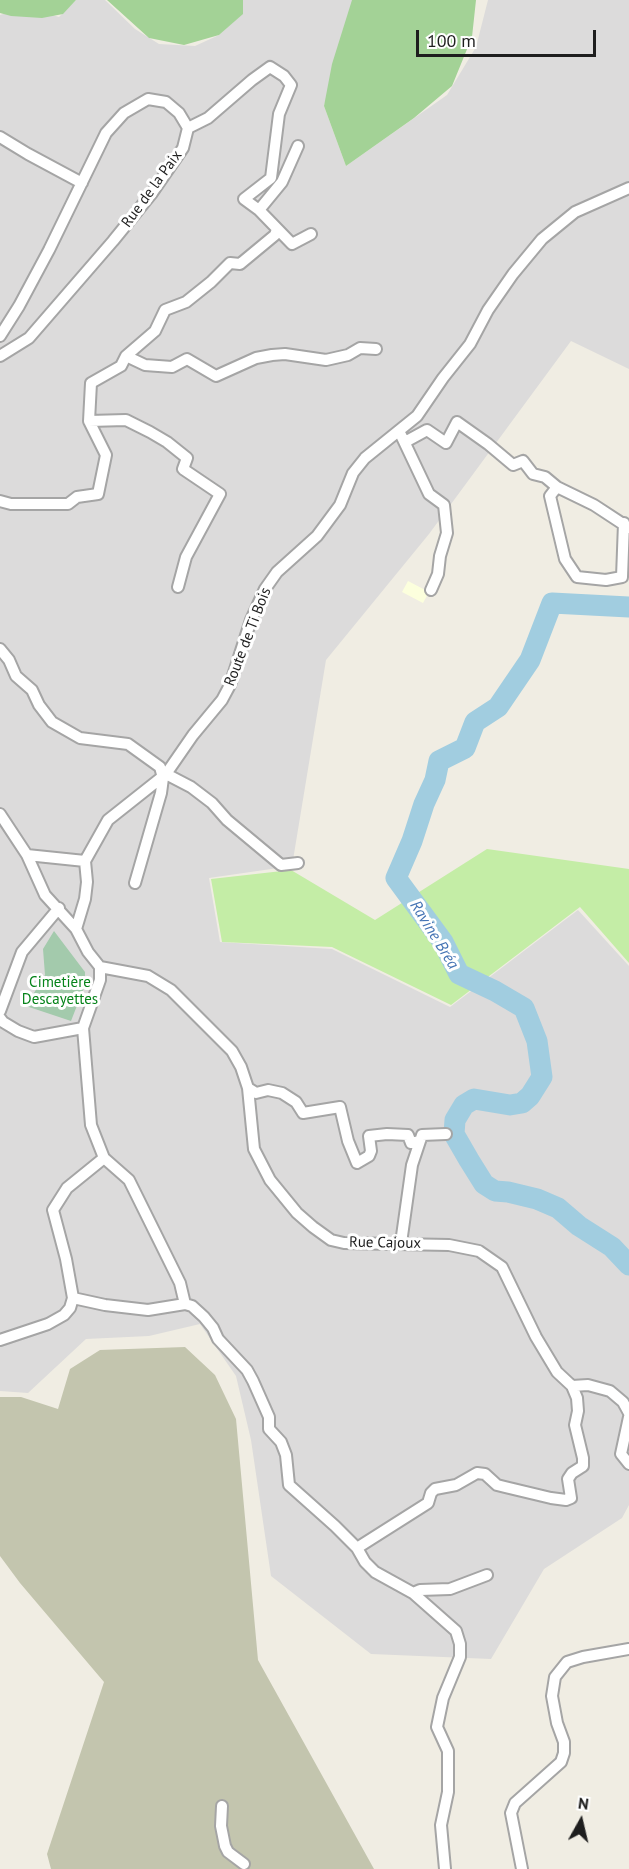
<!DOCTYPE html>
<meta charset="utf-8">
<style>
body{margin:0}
#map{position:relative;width:629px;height:1869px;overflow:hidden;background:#f0ede3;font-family:"PT Sans",sans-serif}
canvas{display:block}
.north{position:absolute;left:551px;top:1791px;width:60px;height:60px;-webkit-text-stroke:4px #fff;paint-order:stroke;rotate:8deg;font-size:16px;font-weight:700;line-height:24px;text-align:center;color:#1e1e1e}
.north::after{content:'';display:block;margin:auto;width:21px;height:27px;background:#1e1e1e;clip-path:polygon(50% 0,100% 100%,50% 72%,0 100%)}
.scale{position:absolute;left:416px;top:30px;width:180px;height:27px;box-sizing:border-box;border:3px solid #1e1e1e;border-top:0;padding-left:8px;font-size:18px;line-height:21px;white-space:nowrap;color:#1e1e1e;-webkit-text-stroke:4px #fff;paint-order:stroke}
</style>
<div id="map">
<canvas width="629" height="1869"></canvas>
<div class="north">N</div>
<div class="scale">100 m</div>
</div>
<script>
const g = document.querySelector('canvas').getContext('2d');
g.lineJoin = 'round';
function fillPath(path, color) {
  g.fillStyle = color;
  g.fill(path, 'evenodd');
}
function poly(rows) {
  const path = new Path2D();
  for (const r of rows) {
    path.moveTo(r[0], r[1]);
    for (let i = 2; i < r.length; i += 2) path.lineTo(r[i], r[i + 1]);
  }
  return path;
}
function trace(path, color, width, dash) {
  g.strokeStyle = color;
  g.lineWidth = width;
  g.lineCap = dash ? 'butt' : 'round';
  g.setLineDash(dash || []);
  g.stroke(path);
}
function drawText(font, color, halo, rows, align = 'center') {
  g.font = font + ' "PT Sans",sans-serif';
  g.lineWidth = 6;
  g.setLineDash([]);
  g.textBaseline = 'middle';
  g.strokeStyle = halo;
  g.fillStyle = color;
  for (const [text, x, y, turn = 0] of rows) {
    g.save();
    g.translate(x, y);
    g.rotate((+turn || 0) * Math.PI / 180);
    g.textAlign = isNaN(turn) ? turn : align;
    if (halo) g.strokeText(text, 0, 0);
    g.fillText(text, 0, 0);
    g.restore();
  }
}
fillPath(poly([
 [76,0,105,0,135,29,159,44,195,46,219,35,242,14,243,0,353,0,324,106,346,166,447,95,476,47,488,0,629,0,629,369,571,341,429,534,326,660,292,866,209,878,220,942,332,949,450,1007,578,910,629,966,629,1505,622,1518,544,1569,491,1659,371,1654,271,1576,251,1440,236,1376,200,1324,149,1336,86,1339,28,1393,0,1391,0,15,26,7,59,17]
]), '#dcdbdb');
fillPath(poly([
 [408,581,429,592,423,603,402,592]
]), '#fcffdd');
fillPath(poly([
 [185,1347,215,1375,236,1419,258,1660,374,1869,51,1869,47,1854,104,1682,20,1583,0,1556,0,1397,21,1397,58,1409,70,1369,100,1350]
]), '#c3c5ae');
fillPath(poly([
 [487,849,629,869,629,963,580,907,451,1005,332,947,222,942,211,879,291,870,375,920]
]), '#c4eda6');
fillPath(poly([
 [0,0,76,0,63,14,42,18,11,16,0,13],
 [107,0,243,0,243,14,219,35,184,45,149,38],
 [352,0,476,0,472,37,452,86,414,118,346,166,324,106,332,64]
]), '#a3d296');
fillPath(poly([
 [54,931,85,972,85,985,71,1021,26,1006,45,975,43,949]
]), '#a3caac');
trace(poly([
 [629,607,552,603,530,660,498,707,475,722,465,748,439,761,435,780,424,804,412,841,396,878,443,942,459,974,495,991,524,1008,537,1041,542,1077,530,1096,522,1103,510,1105,474,1099,464,1105,455,1120,454,1134,469,1160,484,1184,495,1191,508,1192,537,1199,558,1208,579,1226,612,1247,629,1265]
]), '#a1cde0', 21);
const minor = poly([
 [188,128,208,118,252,80,270,67,284,76,291,85,279,114,271,178,244,199,259,210,292,244,311,234],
 [0,137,28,154,82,183],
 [259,210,282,182,298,146],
 [0,336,19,306,49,250,106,133,124,113,148,99,166,102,179,113,188,128,183,148,152,193,113,241,29,338,0,356],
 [126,356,145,365,172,367,187,359,216,376,256,358,272,355,285,354,326,360,348,355,360,348,376,349],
 [89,421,126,420,150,432,167,442,187,458,183,469,220,494,186,557,178,587],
 [401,435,429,494,444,505,447,533,440,556,438,574,431,590],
 [405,442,427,430,446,443,457,422,488,444,513,465,523,461,533,474,545,477,557,487,594,505,629,528],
 [557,487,550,496,565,559,577,577,606,580,622,577,624,523],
 [0,501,11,504,68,504,77,497,98,494,106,455,89,421,91,383,121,366,126,356,155,331,165,310,186,302,211,282,230,263,240,264,275,235,277,229],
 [0,649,9,660,16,676,32,690,39,705,52,722,80,738,128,744,160,767,163,778,161,793,135,883],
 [166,774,191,787,212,803,227,820,281,865,298,863],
 [0,814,27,855,45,895,76,929,88,952,100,967,100,980,83,1028,91,1125,104,1158,67,1188,53,1210,66,1259,73,1298,70,1308,64,1315,48,1324,0,1340],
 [27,855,85,861],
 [76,929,85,899,87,882,85,861,108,820,166,774,193,735,222,700,230,685,251,620,265,589,277,572,317,536,340,505,353,473,365,458,417,416,443,378,470,344,488,310,513,274,542,239,575,212,629,188],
 [100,967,148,976,171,990,232,1051,241,1067,248,1088,254,1149,270,1180,297,1213,313,1227,331,1240,344,1243,449,1245,479,1251,502,1267,536,1337,557,1372,572,1386,588,1385,610,1391,623,1402,629,1413],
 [0,1011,22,952,59,908],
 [0,1018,3,1022,18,1031,34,1037,83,1028],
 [248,1088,256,1093,268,1090,282,1093,296,1102,303,1113,340,1107,348,1141,357,1163,369,1156,371,1151,369,1136,387,1134,408,1135,411,1143,420,1141],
 [104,1158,129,1180,180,1283,185,1304],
 [401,1243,412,1165,422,1135,446,1134],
 [73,1298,105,1305,148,1310,185,1304,192,1306,204,1317,213,1328,218,1339,247,1370,253,1381,269,1417,269,1429,281,1442,286,1455,289,1485,335,1526,357,1548,365,1562,375,1572,413,1593,456,1631,460,1644,460,1657,443,1698,437,1727,448,1751,448,1792,441,1825,445,1869],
 [629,1417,621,1454,629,1464],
 [357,1548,428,1503,431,1493,435,1489,456,1485,477,1473,485,1474,497,1485,505,1487,551,1498,566,1500,571,1498,568,1479,572,1473,583,1466,583,1458,575,1425,578,1411,577,1398,572,1386],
 [413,1593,420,1590,450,1589,487,1575],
 [222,1806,221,1826,225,1846,228,1852,244,1864],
 [522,1869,511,1813,515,1803,561,1762,564,1753,564,1742,557,1723,552,1696,555,1677,567,1662,583,1657,629,1649]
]);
trace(minor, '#a5a5a5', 14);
trace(minor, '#fff', 10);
drawText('15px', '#1e1e1e', '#fff', [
 ["Rue de la Paix",152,189,-54],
 ["Route de Ti Bois",248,637,-69],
 ["Rue Cajoux",385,1243,1]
]);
drawText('15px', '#058319', '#fff', [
 ["Cimetière",60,983],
 ["Descayettes",60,1000]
]);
drawText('italic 16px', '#4574b4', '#fff', [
 ["Ravine Bréa",434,935,58]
]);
</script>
